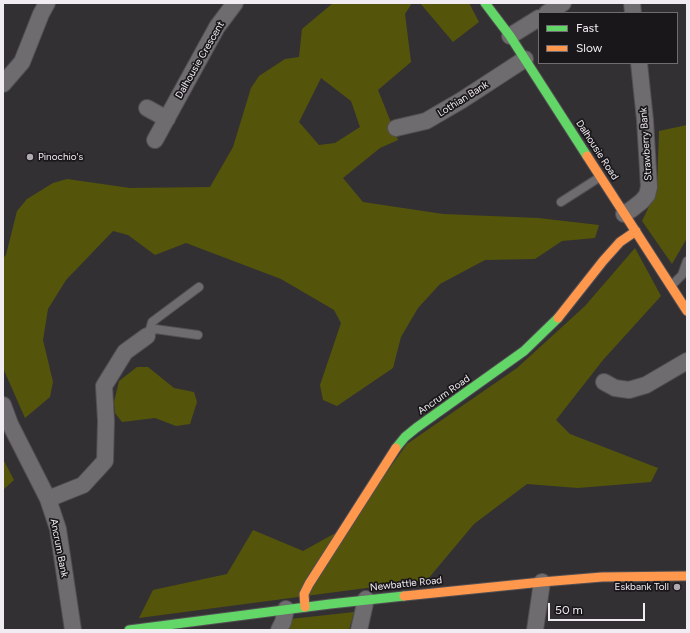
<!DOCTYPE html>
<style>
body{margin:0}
#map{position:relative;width:690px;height:633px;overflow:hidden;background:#333034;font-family:Figtree,sans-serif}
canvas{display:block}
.frame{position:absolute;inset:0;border:4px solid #f0ecf1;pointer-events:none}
.legend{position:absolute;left:538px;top:12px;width:140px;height:52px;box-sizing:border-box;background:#1a171b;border:1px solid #706c71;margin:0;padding:5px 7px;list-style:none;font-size:12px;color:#f0ecf1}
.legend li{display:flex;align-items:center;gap:8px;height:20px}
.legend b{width:20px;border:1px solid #706c71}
.scale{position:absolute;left:548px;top:603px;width:97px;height:18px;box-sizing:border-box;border:2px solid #f0ecf1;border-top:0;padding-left:5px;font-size:12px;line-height:14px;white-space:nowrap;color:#f0ecf1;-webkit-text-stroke:3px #1a171b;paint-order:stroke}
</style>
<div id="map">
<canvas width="690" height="633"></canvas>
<div class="frame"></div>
<ul class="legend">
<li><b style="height:5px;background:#63d668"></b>Fast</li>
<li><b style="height:5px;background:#ff974d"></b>Slow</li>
</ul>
<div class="scale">50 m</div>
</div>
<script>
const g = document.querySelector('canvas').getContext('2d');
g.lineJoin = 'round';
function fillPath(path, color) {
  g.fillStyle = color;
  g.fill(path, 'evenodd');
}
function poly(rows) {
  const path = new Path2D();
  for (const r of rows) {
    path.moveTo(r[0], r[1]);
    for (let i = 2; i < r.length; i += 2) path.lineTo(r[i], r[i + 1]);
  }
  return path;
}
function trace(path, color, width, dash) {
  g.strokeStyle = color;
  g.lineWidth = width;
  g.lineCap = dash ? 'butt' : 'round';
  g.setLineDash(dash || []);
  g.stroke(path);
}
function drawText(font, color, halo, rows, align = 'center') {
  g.font = font + ' Figtree,sans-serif';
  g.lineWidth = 3.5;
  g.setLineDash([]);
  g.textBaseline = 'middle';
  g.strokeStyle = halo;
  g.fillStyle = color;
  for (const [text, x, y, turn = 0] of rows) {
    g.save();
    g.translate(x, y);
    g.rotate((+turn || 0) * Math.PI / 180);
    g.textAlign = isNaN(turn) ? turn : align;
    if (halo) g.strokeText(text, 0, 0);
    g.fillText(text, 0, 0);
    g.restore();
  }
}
fillPath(poly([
 [333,3,412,3,405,14,411,62,378,90,398,140,380,148,343,178,363,202,443,214,538,218,599,225,595,238,562,241,535,259,485,260,440,284,418,308,401,337,393,368,337,406,323,400,320,385,341,323,334,310,281,279,186,243,155,255,128,235,113,231,66,280,48,309,43,340,53,382,50,397,25,418,3,368,3,258,6,255,17,211,27,199,53,183,67,179,130,188,210,187,233,147,251,88,259,76,285,59,299,57,302,29],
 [321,78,351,101,360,127,335,143,319,145,299,122],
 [420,3,469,3,479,22,453,42],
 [687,125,687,238,672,264,642,221,657,190,659,131],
 [635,248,661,296,603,360,556,420,570,434,658,468,651,482,578,488,527,484,474,524,427,580,139,618,153,590,227,574,253,530,303,551,348,526,407,444,517,368,585,306],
 [137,367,148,367,174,388,194,392,197,402,190,424,176,426,155,418,122,422,115,413,114,402,119,381],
 [3,459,14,480,3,490],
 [354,612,349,630,285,630,290,619]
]), '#54550a');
const lane = poly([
 [561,202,600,177],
 [672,285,682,275,687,261],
 [149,333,152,322,199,287],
 [148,335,155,329,198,335]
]);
const street = poly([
 [632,3,633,13],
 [547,13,563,3],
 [510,36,539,18],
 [3,84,22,62,41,14,47,3],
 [147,108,167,119],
 [396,128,426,121,462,100,525,59],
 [155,140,217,27,235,3],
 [624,214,632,209,642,201,647,195,649,187,645,120,639,63],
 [604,382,615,388,629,390,646,385,687,361],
 [3,405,10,424,48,499,58,529,73,630],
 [48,499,83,485,105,461,106,421,104,386,125,352,147,336],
 [279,630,283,622,286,609],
 [359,630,366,599],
 [535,630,542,582]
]);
const fast = poly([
 [485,3,510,36,587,156],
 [396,448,405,437,416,428,524,351,558,318],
 [129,630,330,604,404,596]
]);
const slow = poly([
 [587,156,687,311],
 [558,318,603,261,620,242,636,231],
 [404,596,542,582,602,577,687,576],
 [305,607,304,594,309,584,396,448]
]);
trace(lane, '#524f53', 10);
trace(street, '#524f53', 18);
trace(fast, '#524f53', 11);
trace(slow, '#524f53', 11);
trace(lane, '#6e6c6e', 8);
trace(street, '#6e6c6e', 16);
trace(fast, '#63d668', 9);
trace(slow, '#ff974d', 9);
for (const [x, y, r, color] of [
 [30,157,4,"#aeaaaf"],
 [677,587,4,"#aeaaaf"]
]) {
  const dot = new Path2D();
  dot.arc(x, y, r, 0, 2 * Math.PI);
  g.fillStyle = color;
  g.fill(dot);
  trace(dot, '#1a171b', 1.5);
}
drawText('10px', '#f0ecf1', '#1a171b', [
 ["Dalhousie Crescent",200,60,-60],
 ["Lothian Bank",463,99,-32],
 ["Strawberry Bank",646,144,-94],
 ["Dalhousie Road",597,150,57],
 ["Ancrum Road",444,395,-35],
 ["Ancrum Bank",59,548,79],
 ["Newbattle Road",406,584,-6]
]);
drawText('10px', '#f0ecf1', '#1a171b', [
 ["Pinochio's",38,157],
 ["Eskbank Toll",669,587,"right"]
], 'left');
</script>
